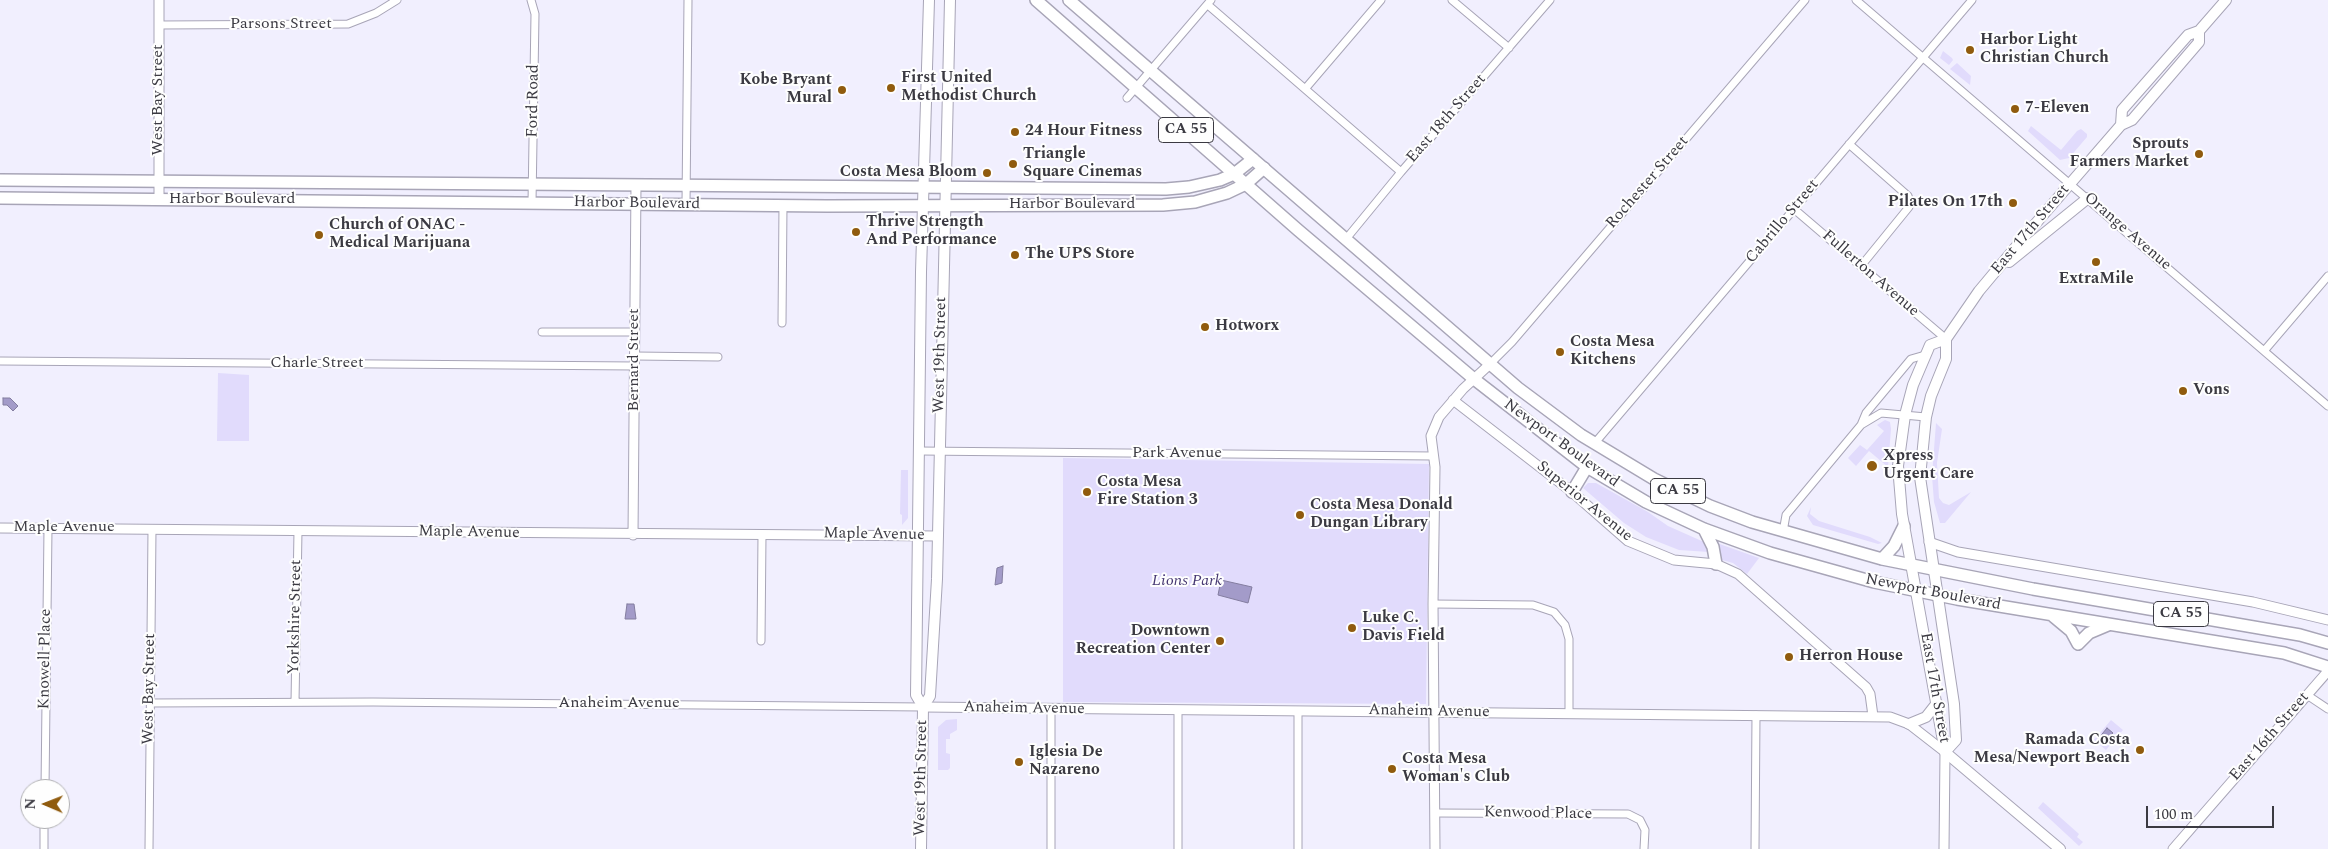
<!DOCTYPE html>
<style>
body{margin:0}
#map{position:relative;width:2328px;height:849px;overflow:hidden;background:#f1effe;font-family:Spectral,serif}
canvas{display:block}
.north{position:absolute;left:20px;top:779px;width:50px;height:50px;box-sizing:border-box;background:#fefefe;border:1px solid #b0b0b3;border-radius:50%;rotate:271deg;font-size:14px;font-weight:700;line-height:20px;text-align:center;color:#3b3a42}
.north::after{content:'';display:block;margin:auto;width:18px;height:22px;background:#905b0e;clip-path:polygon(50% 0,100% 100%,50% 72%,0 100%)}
.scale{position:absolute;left:2146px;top:806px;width:128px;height:22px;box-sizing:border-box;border:2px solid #3b3a42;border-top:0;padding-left:6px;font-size:15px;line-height:18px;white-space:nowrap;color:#3b3a42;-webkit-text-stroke:4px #fefefe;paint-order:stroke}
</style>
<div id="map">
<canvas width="2328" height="849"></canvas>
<div class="north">N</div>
<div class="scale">100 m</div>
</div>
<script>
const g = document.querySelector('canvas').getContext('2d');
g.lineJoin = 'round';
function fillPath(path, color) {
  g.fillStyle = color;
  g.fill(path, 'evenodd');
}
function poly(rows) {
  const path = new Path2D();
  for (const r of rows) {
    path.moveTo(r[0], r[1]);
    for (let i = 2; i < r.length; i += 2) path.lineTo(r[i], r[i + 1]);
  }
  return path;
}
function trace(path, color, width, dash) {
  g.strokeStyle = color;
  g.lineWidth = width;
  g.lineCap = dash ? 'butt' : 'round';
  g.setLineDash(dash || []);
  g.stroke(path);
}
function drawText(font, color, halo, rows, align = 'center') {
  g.font = font + ' Spectral,serif';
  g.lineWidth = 4;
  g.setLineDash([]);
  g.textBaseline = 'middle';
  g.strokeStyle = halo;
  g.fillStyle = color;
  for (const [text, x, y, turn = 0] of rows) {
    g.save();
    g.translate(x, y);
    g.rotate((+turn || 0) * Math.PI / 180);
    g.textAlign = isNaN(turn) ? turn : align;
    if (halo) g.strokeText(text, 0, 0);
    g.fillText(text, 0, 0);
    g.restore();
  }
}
fillPath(poly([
 [1943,51,1952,58,1953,60,1949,65,1940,58],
 [1957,63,1971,76,1970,85,1950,69],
 [2031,126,2061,150,2077,131,2081,129,2087,134,2087,137,2069,158,2060,160,2028,131],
 [218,373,249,375,249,441,217,441],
 [1885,420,1890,422,1891,429,1888,467,1869,451,1856,466,1848,458,1860,445,1867,450,1884,431,1877,425],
 [1936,423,1942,429,1937,463,1939,498,1943,503,1949,505,1971,492,1945,523,1940,523,1934,502,1932,476],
 [1063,458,1429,464,1426,704,1063,702],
 [901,470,908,470,908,518,902,525,902,515,900,514],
 [1588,483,1596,483,1648,512,1668,526,1704,542,1709,552,1679,550,1646,537,1624,523,1583,488],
 [1811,507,1810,514,1819,521,1870,537,1882,543,1878,544,1813,525,1807,516],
 [1714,542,1728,547,1759,558,1747,574,1733,563,1718,559],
 [957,719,957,730,950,734,950,739,946,739,946,753,950,754,950,768,948,770,938,770,938,727,946,720],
 [2111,720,2123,730,2106,750,2094,740],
 [2043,802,2079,834,2077,837,2083,842,2079,846,2038,808]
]), '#e1dbfc');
const water = poly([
 [3,398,10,398,18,406,13,411,7,405,3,405,3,398],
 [1003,566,1002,583,995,585,997,568,1003,566],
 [1221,580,1252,587,1248,603,1218,595,1221,580],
 [627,604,634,604,636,619,625,619,627,604],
 [2107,728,2113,733,2103,744,2098,739,2107,728]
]);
fillPath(water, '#a39bc9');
trace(water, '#847ea0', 1);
const minor = poly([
 [531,0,535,14,532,203],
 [1452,0,1509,48],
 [1856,0,2328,406],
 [1208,5,1401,172],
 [159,25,348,24,376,13,397,0],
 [1305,89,1381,0],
 [1127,98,1211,0],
 [1849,144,1908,196,1910,201,1909,207,1861,266],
 [686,204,688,0],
 [1794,209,1946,339],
 [1346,239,1401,172,1550,0],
 [782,323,783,205],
 [542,332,635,332],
 [2264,351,2328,276],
 [635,356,718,357],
 [0,361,635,366],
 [1490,364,1512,342,1805,0],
 [1861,425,1881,413,1926,417],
 [1594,444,1972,0],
 [920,451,1433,456],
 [1783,532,1786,515,1861,425,1866,413,1911,359,1925,355],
 [1433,604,1533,605,1554,612,1565,625,1569,639,1569,714],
 [761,641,762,535],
 [2307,695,2328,709],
 [295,702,298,531],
 [150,703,373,702,923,707],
 [1178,710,1178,849],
 [45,789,48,528],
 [1435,813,1628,814,1640,820,1645,830,1644,849],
 [44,849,44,819],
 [149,849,152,529],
 [1051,849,1051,709],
 [1298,849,1298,711],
 [1755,849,1756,715]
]);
const tertiary = poly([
 [159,200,159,0],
 [1453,400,1572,492,1628,541,1674,560,1716,564,1738,574,1866,687,1870,694,1873,716],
 [0,528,938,536],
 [633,535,636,185],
 [1929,542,1958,552,2253,602,2328,620],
 [923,707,1890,717,1909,724,1945,752,1944,849],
 [1435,849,1433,604,1435,467,1431,436,1439,417,1463,389,1490,364],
 [2173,849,2328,671]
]);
const secondary = poly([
 [2121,125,2122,110,2188,35,2199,31,2226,0],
 [2009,262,2088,198],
 [923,707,930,696,937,579,950,0],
 [1909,724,1926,717,1937,703],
 [1945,752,1956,740,1954,704,1920,477,1926,417,1931,396,1946,359,1946,339,1979,291,2030,230,2121,125,2132,120,2199,42,2199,31],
 [1945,752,1902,514,1898,466,1905,415,1913,385,1930,345,1946,339],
 [1945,752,2060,849],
 [921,849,923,707,916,695,921,272,929,0]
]);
const primary = poly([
 [0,180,1166,189,1189,187,1220,180,1234,174,1253,159],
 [0,198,827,206,1163,205,1195,202,1227,193,1246,184,1264,168]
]);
const trunk = poly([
 [1036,0,1298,230,1474,379,1587,467,1646,502,1704,529,1770,553,1874,582,1957,599,2284,653,2328,667],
 [1069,0,1518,388,1581,435,1654,479,1710,506,1752,522,1882,559,2033,589,2300,635,2328,643],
 [1572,492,1587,467],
 [1704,529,1713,547,1716,564],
 [1882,559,1894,546,1904,526],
 [2053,616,2071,631,2078,644,2089,633,2108,625]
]);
trace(minor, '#a8a5b7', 9);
trace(tertiary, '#a8a5b7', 11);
trace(secondary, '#a8a5b7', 12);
trace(primary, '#a8a5b7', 14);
trace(trunk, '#a8a5b7', 14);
trace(minor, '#fff', 7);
trace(tertiary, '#fff', 9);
trace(secondary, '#fff', 10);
trace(primary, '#fff', 11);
trace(trunk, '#fff', 11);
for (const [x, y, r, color] of [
 [1970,50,5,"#905b0e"],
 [891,88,5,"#905b0e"],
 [842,90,5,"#905b0e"],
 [2015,109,5,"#905b0e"],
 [1015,132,5,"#905b0e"],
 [2199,154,5,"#905b0e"],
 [1013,164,5,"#905b0e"],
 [987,173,5,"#905b0e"],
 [2013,203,5,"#905b0e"],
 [856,232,5,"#905b0e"],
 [319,235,5,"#905b0e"],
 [1015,255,5,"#905b0e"],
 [2096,262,5,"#905b0e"],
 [1205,327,5,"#905b0e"],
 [1560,352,5,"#905b0e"],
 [2183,391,5,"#905b0e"],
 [1872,466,6,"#905b0e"],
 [1087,492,5,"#905b0e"],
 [1300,515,5,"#905b0e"],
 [1352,628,5,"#905b0e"],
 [1220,641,5,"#905b0e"],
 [1789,657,5,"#905b0e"],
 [2140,750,5,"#905b0e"],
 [1019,762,5,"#905b0e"],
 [1392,769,5,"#905b0e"]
]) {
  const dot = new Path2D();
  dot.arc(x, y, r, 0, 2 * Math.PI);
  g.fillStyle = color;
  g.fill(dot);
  trace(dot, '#fefefe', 2);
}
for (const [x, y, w] of [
 [1186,130,55],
 [1678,491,55],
 [2181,614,55]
]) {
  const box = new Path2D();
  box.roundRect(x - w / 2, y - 12.5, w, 25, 4);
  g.fillStyle = '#fefefe';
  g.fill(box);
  trace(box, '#3b3a42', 1);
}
drawText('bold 15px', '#3b3a42', null, [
 ["CA 55",1186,130],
 ["CA 55",1678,491],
 ["CA 55",2181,614]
]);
drawText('16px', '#3b3a42', '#fefefe', [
 ["Parsons Street",281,25],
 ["West Bay Street",159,100,-90],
 ["Ford Road",534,101,-89],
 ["East 18th Street",1447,119,-49],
 ["Rochester Street",1648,183,-49],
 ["Harbor Boulevard",232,200],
 ["Harbor Boulevard",637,204,1],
 ["Harbor Boulevard",1072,205],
 ["Cabrillo Street",1783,222,-50],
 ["East 17th Street",2031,230,-50],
 ["Orange Avenue",2127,232,41],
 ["Fullerton Avenue",1870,274,41],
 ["West 19th Street",941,355,-89],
 ["Bernard Street",635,360,-90],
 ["Charle Street",317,364],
 ["Newport Boulevard",1561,444,36],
 ["Park Avenue",1177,454],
 ["Superior Avenue",1584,502,39],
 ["Maple Avenue",64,528],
 ["Maple Avenue",469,533,1],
 ["Maple Avenue",874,535,1],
 ["Newport Boulevard",1933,593,11],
 ["Yorkshire Street",296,617,-89],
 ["Knowell Place",46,659,-89],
 ["East 17th Street",1934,688,80],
 ["West Bay Street",150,689,-89],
 ["Anaheim Avenue",619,704],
 ["Anaheim Avenue",1024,709,1],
 ["Anaheim Avenue",1429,712,1],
 ["East 16th Street",2270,737,-49],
 ["West 19th Street",922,778,-89],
 ["Kenwood Place",1538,814,1]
]);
drawText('bold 16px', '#3b3a42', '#fefefe', [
 ["Harbor Light",1980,41],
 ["Christian Church",1980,59],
 ["First United",901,79],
 ["Methodist Church",901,97],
 ["Kobe Bryant",832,81,"right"],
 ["Mural",832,99,"right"],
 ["7-Eleven",2025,109],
 ["24 Hour Fitness",1025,132],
 ["Sprouts",2189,145,"right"],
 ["Farmers Market",2189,163,"right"],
 ["Triangle",1023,155],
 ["Square Cinemas",1023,173],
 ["Costa Mesa Bloom",977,173,"right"],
 ["Pilates On 17th",2003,203,"right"],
 ["Thrive Strength",866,223],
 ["And Performance",866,241],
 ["Church of ONAC -",329,226],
 ["Medical Marijuana",329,244],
 ["The UPS Store",1025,255],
 ["ExtraMile",2096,280,"center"],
 ["Hotworx",1215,327],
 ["Costa Mesa",1570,343],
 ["Kitchens",1570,361],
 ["Vons",2193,391],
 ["Xpress",1883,457],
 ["Urgent Care",1883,475],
 ["Costa Mesa",1097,483],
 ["Fire Station 3",1097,501],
 ["Costa Mesa Donald",1310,506],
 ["Dungan Library",1310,524],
 ["Luke C.",1362,619],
 ["Davis Field",1362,637],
 ["Downtown",1210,632,"right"],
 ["Recreation Center",1210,650,"right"],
 ["Herron House",1799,657],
 ["Ramada Costa",2130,741,"right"],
 ["Mesa/Newport Beach",2130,759,"right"],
 ["Iglesia De",1029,753],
 ["Nazareno",1029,771],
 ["Costa Mesa",1402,760],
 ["Woman's Club",1402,778]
], 'left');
drawText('italic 16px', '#463872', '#fefefe', [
 ["Lions Park",1187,582]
]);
</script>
